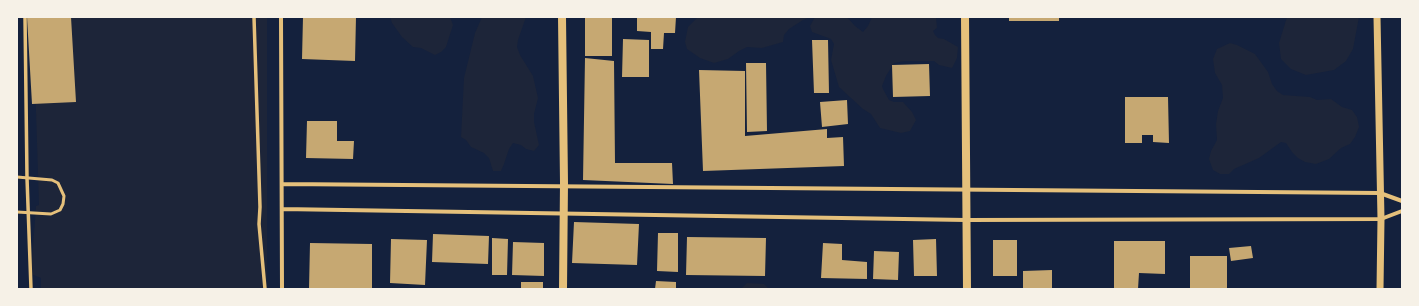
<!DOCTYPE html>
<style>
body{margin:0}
#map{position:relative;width:1419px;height:306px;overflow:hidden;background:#14213d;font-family:"Public Sans",sans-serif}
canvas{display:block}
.frame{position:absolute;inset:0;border:18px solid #f6f1e7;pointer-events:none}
</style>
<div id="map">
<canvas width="1419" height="306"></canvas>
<div class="frame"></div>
</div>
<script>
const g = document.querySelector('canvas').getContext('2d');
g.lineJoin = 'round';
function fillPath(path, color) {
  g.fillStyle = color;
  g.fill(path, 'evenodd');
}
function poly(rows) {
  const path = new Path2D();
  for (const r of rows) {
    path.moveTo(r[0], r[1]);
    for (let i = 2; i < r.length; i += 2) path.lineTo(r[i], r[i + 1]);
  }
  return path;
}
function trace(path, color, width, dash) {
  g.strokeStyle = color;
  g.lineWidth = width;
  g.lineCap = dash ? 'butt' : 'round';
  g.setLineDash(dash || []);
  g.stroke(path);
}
fillPath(poly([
 [33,17,267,17,267,289,41,289,41,278,31,274,36,206,39,205],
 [390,17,450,17,453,25,446,47,441,52,435,55,421,48,413,47,402,37,392,23],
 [482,17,526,17,518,40,517,47,520,55,533,76,538,98,534,114,534,122,539,145,534,151,526,149,521,145,513,143,509,149,504,164,501,171,493,171,489,158,484,153,471,147,466,140,461,137,464,78,475,33],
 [698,17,810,17,803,20,789,29,784,35,783,42,762,48,747,47,739,51,728,59,714,63,700,58,687,49,685,42,688,27],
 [815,17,847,17,855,26,863,32,868,26,872,17,936,17,937,28,933,31,935,35,938,38,944,39,958,47,957,58,952,68,939,65,934,61,905,61,894,63,886,76,882,86,883,89,889,100,894,102,903,102,912,112,916,120,910,131,901,133,880,128,871,114,863,109,839,87,831,60,834,44,831,39,812,32,810,26],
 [1287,17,1359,17,1353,49,1346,61,1334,70,1306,75,1291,69,1281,59,1279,43],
 [1230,43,1237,45,1255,54,1268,72,1272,84,1277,91,1283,95,1310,97,1317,100,1331,99,1342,107,1352,110,1357,117,1359,127,1355,137,1350,144,1341,148,1329,159,1316,164,1305,162,1298,158,1292,152,1286,143,1281,142,1259,158,1234,169,1229,174,1220,174,1213,170,1209,159,1211,151,1217,140,1216,124,1218,111,1223,98,1222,85,1215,73,1213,59,1217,49],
 [747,283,764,284,769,289,741,289]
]), '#1d2539');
fillPath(poly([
 [27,17,71,17,76,102,32,104],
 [303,17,356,17,355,61,302,59],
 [585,17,612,17,612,56,585,56],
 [637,17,676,17,675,33,664,33,663,49,651,49,651,32,637,31],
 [1009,17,1059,17,1059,21,1009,21],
 [623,39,649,40,649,77,622,77],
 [812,40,828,40,829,93,814,93],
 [585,58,614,61,615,163,672,163,673,184,583,180],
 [746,63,766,63,767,131,747,132],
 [929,64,930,96,893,97,892,65],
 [699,70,745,71,745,136,827,129,827,138,843,137,844,166,703,171],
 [1125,97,1168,97,1169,143,1153,142,1153,135,1142,135,1142,143,1125,143],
 [847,100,848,124,822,127,820,102],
 [307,121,337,121,337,141,354,141,353,159,306,158],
 [574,222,639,224,637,265,572,263],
 [658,233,678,233,678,272,657,271],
 [433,234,489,236,488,264,432,262],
 [687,237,766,238,765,276,686,275],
 [492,238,508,239,507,275,492,275],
 [391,239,427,240,425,285,390,283],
 [936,239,937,276,914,276,913,240],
 [993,240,1017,240,1017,276,993,276],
 [1114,241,1165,241,1165,274,1139,273,1138,289,1114,289],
 [513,242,544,243,544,276,512,275],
 [310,243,372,244,372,289,309,289],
 [823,243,842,244,842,260,867,262,867,279,821,278],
 [1251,246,1253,258,1231,261,1229,248],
 [874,251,899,252,898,280,873,279],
 [1190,256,1227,256,1227,289,1190,289],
 [1052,270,1052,289,1023,289,1023,271],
 [656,281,676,282,676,289,655,289],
 [521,282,543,282,543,289,521,289]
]), '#c6a872');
trace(poly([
 [17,177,52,180,58,183,64,196,63,204,60,210,51,214,17,212]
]), '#e5c07b', 3);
trace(poly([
 [25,17,27,178,31,289],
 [254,17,260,207,259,224,265,289]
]), '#e5c07b', 3.5);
trace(poly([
 [281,17,282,289],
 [282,184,1380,193,1402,201],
 [282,209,966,220,1381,219,1402,211]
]), '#e5c07b', 4);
trace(poly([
 [1377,17,1381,219,1380,289]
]), '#e5c07b', 7);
trace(poly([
 [562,17,564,183,563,289],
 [965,17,967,289]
]), '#e5c07b', 8);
</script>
